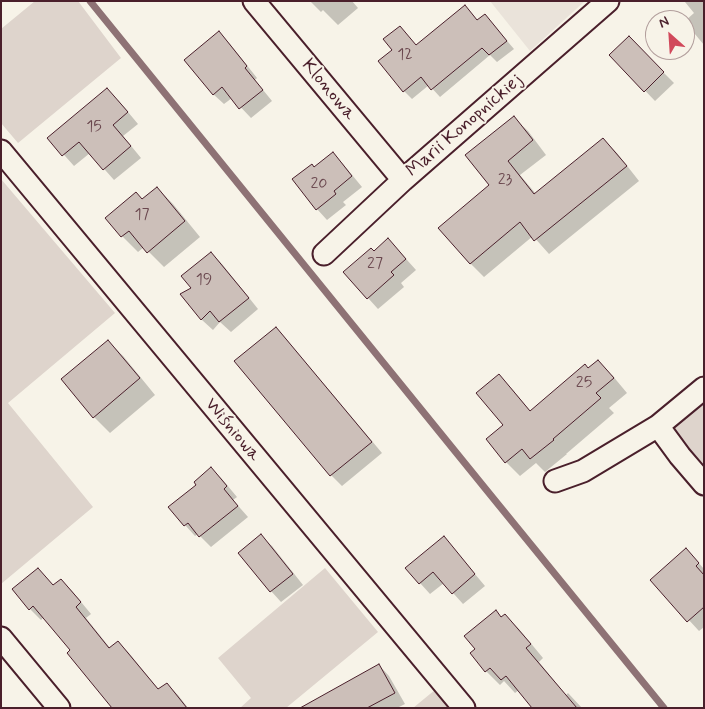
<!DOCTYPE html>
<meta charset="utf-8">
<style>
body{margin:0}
#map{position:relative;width:705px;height:709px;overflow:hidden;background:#f7f3e8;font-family:Mynerve,sans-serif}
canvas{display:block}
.frame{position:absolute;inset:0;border:2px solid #4a1f2b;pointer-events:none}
.north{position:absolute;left:645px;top:10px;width:50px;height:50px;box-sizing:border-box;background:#f7f3e8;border:1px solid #b29e9c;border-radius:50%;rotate:334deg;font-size:14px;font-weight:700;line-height:20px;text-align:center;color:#4a1f2b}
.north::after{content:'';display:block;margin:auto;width:18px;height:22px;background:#d1495b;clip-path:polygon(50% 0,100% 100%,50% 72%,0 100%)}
</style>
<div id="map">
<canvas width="705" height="709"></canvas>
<div class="frame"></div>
<div class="north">N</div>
</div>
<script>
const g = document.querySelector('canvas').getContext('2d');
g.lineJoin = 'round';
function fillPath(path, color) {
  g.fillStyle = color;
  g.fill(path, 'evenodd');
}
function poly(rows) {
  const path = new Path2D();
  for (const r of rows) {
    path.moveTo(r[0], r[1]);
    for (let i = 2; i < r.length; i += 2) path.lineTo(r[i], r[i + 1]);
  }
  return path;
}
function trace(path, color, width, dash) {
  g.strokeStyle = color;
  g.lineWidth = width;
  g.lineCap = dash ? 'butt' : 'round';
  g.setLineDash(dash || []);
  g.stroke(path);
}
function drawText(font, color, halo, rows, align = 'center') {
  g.font = font + ' Mynerve,sans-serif';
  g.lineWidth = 4;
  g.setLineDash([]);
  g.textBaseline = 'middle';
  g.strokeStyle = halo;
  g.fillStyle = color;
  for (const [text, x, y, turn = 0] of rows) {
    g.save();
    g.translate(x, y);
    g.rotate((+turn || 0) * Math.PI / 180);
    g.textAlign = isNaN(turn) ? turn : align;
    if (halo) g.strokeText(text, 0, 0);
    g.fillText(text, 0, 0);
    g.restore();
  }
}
fillPath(poly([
 [490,1,585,1,530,51]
]), '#eae3da');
fillPath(poly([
 [35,1,78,1,121,58,18,143,1,123,1,29],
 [1,179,115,313,8,403,93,507,1,584],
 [704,397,704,473,673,429,679,420],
 [325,568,378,632,286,708,240,708,251,698,218,658],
 [435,690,449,708,413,708,430,694]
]), '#ded4cc');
fillPath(poly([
 [310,1,352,1,358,8,338,25,323,10,321,12],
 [686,1,704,1,704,45,685,22,685,21,694,13,685,2],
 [472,14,478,21,485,15,514,49,497,62,490,55,440,97,429,85,412,99,404,91,416,46],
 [219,33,230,44,257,78,255,80,272,101,251,118,232,98,224,104,213,94],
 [629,38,674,83,655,101,611,55],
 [118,100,138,124,123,136,141,158,114,180,90,153,74,166,49,138],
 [514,118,528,131,546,155,520,175,536,194,603,139,617,153,639,181,549,254,533,236,484,277,471,264,440,228,491,185],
 [333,153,343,164,362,187,343,202,346,205,327,220,317,209,314,168],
 [157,188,173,204,200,237,164,267,144,247,138,252,122,236,142,200],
 [399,251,416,270,401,283,404,287,378,309,368,298,374,252],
 [211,253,222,264,258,309,231,332,220,322,213,330,202,320,182,294,193,289],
 [276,328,286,339,382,453,342,486,331,475,236,361],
 [108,341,124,357,155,395,110,433,94,417],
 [588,370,612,375,627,393,609,408,614,413,566,454,567,454,545,472,536,463,520,476,506,462,488,440,505,426,499,376,513,390,531,412],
 [211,469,222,479,237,497,233,500,248,517,211,547,198,534,195,536,185,525,170,507,198,485],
 [261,536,272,546,303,585,281,602,271,591],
 [444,538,454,549,485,586,463,604,444,583,430,594,420,583],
 [697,561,704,569,704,627,699,631,652,580],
 [38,569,54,586,61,580,72,591,91,614,86,618,110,648,118,642,129,653,159,690,167,684,178,695,188,708,119,708,44,617,41,620,30,609],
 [505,616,519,629,543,658,539,662,566,695,568,693,582,708,534,708,519,690,515,693,504,681,500,685,486,671,472,653],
 [379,665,389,676,405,704,397,708,305,708]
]), '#0003');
trace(poly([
 [90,1,493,498,664,708]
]), '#8e7275', 7);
const building = poly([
 [465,5,477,20,485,14,507,41,489,55,482,48,431,90,421,77,403,92,378,61,392,50,383,39,400,26,416,45,465,5],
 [219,31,247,66,245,68,263,90,239,109,222,87,213,95,184,60,219,31],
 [629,36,664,72,644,92,609,55,629,36],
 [107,88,128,112,113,125,131,146,103,170,79,142,62,156,47,138,107,88],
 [514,116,533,140,508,161,534,194,603,138,627,166,534,241,520,222,470,264,438,228,489,185,465,155,514,116],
 [333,152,352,176,334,191,336,194,316,210,292,179,312,164,314,167,333,152],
 [157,187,185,221,147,253,129,231,121,237,105,218,136,192,142,199,157,187],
 [388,238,406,259,391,272,394,275,367,299,343,272,371,248,374,251,388,238],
 [211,252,249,298,219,322,210,311,201,320,180,294,191,288,181,276,211,252],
 [276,327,372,442,330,476,234,361,276,327],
 [108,340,140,378,93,418,61,379,108,340],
 [598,360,614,378,596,393,601,398,553,439,554,440,530,459,522,449,505,463,486,439,503,425,476,393,499,374,530,411,585,364,588,368,598,360],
 [211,467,227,486,224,489,238,506,199,537,188,523,184,526,168,507,196,485,194,482,211,467],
 [261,534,293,574,270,592,238,553,261,534],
 [444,536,475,574,452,594,433,572,419,584,405,568,444,536],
 [686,548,699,563,696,566,704,575,704,607,687,622,650,580,686,548],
 [38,568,53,585,61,579,81,602,76,607,109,648,118,641,158,689,167,683,187,708,112,708,67,653,70,650,33,606,29,610,12,589,38,568],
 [496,610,501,617,505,614,531,644,526,648,577,708,532,708,506,676,501,680,490,668,485,672,470,653,475,649,464,636,496,610],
 [379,664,395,693,367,708,300,708,379,664]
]);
fillPath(building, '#ccbfb9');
trace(building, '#4a1f2b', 1);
const street = poly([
 [254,1,403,180],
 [1,151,464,708],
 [324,254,403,180,608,1],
 [704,388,658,426,680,456,704,484],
 [555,481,583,471,658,426],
 [1,638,59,708]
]);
trace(street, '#4a1f2b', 25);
trace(street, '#f7f3e8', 21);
drawText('16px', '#6a474e', null, [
 ["12",405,56],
 ["15",94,128],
 ["23",505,181],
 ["20",319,185],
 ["17",142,216],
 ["27",375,265],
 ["19",204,281],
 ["25",584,384]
]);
drawText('19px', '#4a1f2b', '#f7f3e8', [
 ["Klonowa",328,90,50],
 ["Marii Konopnickiej",465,126,-41],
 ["Wiśniowa",232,430,50]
]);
</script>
